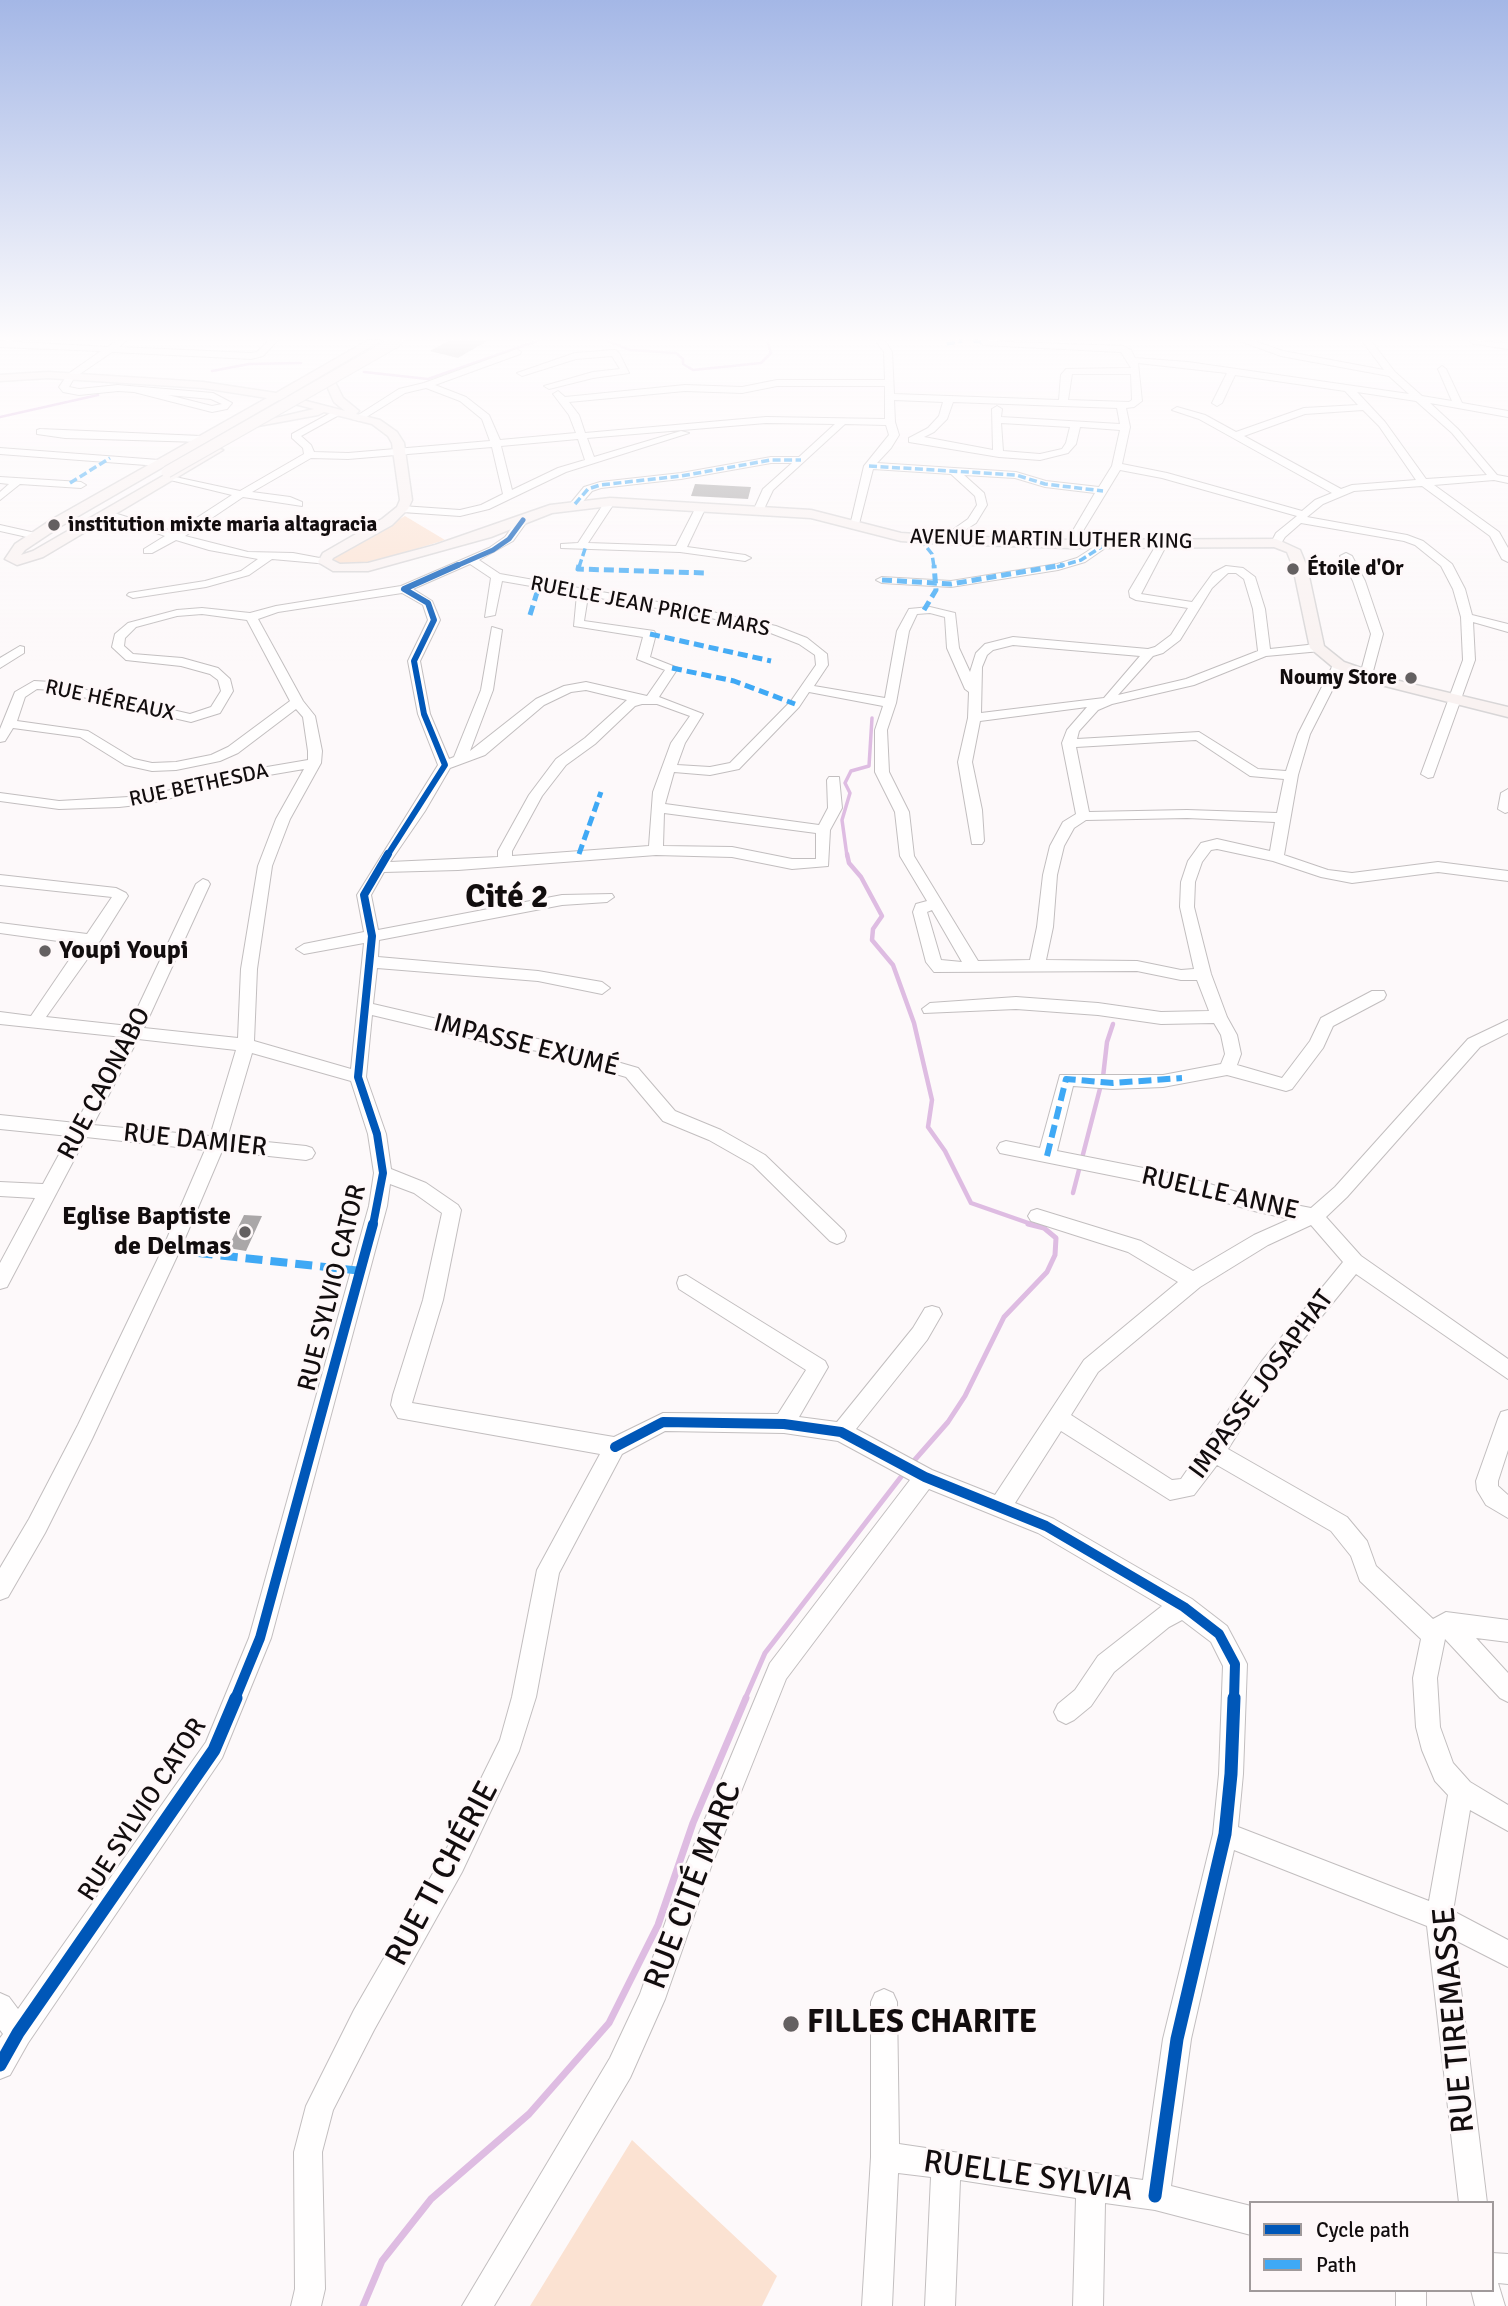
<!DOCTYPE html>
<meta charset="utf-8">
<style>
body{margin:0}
#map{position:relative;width:1508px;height:2306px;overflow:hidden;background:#fdf9fa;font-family:Signika,sans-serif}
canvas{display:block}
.legend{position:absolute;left:1249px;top:2201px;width:245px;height:91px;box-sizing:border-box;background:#fef8f9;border:2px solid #a09a9b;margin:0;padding:9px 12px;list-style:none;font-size:21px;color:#120d0e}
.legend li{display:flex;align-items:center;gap:14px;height:35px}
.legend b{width:35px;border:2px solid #a09a9b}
</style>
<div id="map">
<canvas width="1508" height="2306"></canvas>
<ul class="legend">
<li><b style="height:9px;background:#0057b8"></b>Cycle path</li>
<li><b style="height:9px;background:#3fa9f5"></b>Path</li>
</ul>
</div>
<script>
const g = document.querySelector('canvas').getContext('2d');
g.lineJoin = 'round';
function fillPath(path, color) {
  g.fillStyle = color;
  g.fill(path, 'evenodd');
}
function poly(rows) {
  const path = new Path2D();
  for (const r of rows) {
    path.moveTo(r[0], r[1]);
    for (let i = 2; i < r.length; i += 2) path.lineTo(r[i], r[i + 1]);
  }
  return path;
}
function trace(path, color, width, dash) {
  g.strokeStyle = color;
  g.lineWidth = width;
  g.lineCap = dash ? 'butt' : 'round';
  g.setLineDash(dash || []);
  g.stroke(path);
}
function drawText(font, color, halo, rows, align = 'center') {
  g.font = font + ' Signika,sans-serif';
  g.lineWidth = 6;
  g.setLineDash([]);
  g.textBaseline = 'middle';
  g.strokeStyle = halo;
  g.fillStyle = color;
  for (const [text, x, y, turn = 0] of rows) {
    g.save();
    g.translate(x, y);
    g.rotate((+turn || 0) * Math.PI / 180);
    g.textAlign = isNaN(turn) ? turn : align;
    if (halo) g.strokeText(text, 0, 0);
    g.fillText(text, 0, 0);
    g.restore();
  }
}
fillPath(poly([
 [405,516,445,540,370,563,346,565,332,561,334,556],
 [632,2140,777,2276,762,2306,530,2306]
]), '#fbe2d2');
trace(poly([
 [608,341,630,350,676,353,683,359,683,364,693,370,761,363,771,353,767,341],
 [212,371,249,364,301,363],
 [364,372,428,379,537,341],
 [0,417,98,395]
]), '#debce2', 2.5);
trace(poly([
 [847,856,842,820,850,793,845,783,851,771,869,766,872,718]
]), '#debce2', 3.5);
trace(poly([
 [847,854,849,863,861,877,882,916,873,929,872,940,893,965,914,1023,932,1100,928,1127,945,1151,971,1203,1034,1225],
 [1073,1193,1103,1077,1107,1042,1113,1024]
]), '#debce2', 4.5);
trace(poly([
 [912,1463,948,1422,965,1396,1004,1317,1047,1272,1055,1255,1056,1238,1044,1228,1028,1224],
 [745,1699,765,1653,904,1473]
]), '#debce2', 5);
trace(poly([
 [363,2306,382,2261,431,2199,529,2114,609,2023,658,1925,693,1823,746,1698]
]), '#debce2', 7);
fillPath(poly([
 [448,341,487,341,458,358,430,351],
 [695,484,751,487,748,499,691,496],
 [244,1215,262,1216,246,1251,228,1248]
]), '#aaa7a8');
const minor = poly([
 [0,341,108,347,116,341,126,341,119,347,251,353,257,352,268,341,277,341,263,356,251,359,112,352,74,378,69,387,79,389,118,385,213,393,232,403,227,409,212,412,134,392,118,391,79,395,63,392,59,387,68,374,101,351,0,347,0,341],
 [168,395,211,399,222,404,212,406,168,395],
 [876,341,885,341,892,352,894,394,1059,400,1061,375,1066,369,1131,368,1121,352,983,345,979,341,1123,346,1131,350,1135,358,1188,362,1409,394,1389,376,1281,356,1240,341,1254,341,1283,351,1384,370,1362,341,1371,341,1395,372,1422,396,1452,401,1438,369,1442,366,1446,369,1462,403,1508,411,1508,417,1430,403,1458,429,1497,475,1508,477,1508,483,1494,480,1434,485,1499,532,1508,548,1508,562,1502,559,1490,536,1422,486,1354,491,1323,504,1307,517,1407,535,1423,541,1452,564,1465,589,1472,615,1508,624,1508,632,1473,622,1475,660,1433,777,1428,778,1421,774,1463,660,1461,617,1453,589,1441,566,1415,545,1404,541,1301,523,1285,537,1280,545,1272,545,1271,543,1276,533,1297,516,1162,478,1120,470,1075,544,1070,547,1065,544,1095,493,1045,487,1015,478,964,475,984,493,987,505,976,523,945,543,941,542,941,538,968,519,977,505,975,496,951,474,873,469,859,524,850,526,864,466,889,435,886,425,845,424,773,490,764,509,759,512,754,509,763,489,792,463,771,463,681,479,601,488,592,491,579,506,570,504,584,487,600,482,681,473,771,457,799,457,835,424,766,423,587,438,594,457,681,431,689,433,566,472,489,509,460,516,402,512,397,509,402,506,460,510,481,505,503,494,492,447,348,459,311,458,252,492,290,497,302,502,302,506,243,497,185,536,248,552,293,553,325,559,331,562,329,564,272,559,249,575,206,587,133,598,127,595,129,593,205,581,241,571,258,559,209,550,176,540,152,553,144,553,144,549,165,536,102,514,111,512,175,532,232,495,166,479,166,475,240,491,304,454,303,448,292,438,292,434,336,410,339,411,339,415,301,436,311,445,314,452,348,453,490,441,482,419,460,401,426,388,405,393,360,421,352,419,399,389,424,383,517,349,521,352,520,354,435,385,466,397,489,415,500,440,576,433,569,415,553,394,558,391,565,397,685,385,742,387,777,380,885,380,884,352,876,341],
 [1138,363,1227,373,1212,403,1217,406,1222,403,1235,375,1345,391,1358,405,1304,408,1236,432,1205,415,1177,407,1172,410,1199,419,1332,493,1315,500,1302,511,1167,473,1122,464,1130,427,1126,408,1134,407,1142,401,1138,363],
 [1072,374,1131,374,1132,400,1129,402,1068,400,1072,374],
 [777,386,885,386,885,419,766,417,585,433,579,415,569,402,685,391,742,393,777,386],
 [1357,392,1416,401,1452,433,1487,475,1426,479,1385,422,1357,392],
 [894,400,943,402,939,416,928,428,909,438,909,442,999,457,1040,460,1068,453,1076,444,1080,427,1120,430,1112,466,1099,487,1046,481,1016,472,877,463,891,448,899,435,895,422,894,400],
 [953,402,1117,408,1120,424,1001,417,1002,409,997,406,992,409,993,450,924,437,934,432,947,419,953,402],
 [1363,410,1379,426,1416,480,1352,485,1341,489,1244,436,1305,414,1363,410],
 [1001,423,1070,427,1066,443,1062,449,1040,454,1003,451,1001,423],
 [578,439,585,460,558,468,512,490,501,446,578,439],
 [1470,341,1508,343,1508,349,1474,344,1470,341],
 [615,350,619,353,629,373,593,378,549,389,544,386,593,372,620,369,612,356,576,359,522,376,517,373,575,353,615,350],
 [40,429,201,436,206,439,201,442,65,438,37,434,37,430,40,429],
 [0,448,159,460,164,463,159,466,0,454,0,448],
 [0,477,81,482,86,485,81,488,20,484,0,500,0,492,9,484,0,483,0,477],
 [610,499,615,502,588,543,676,546,696,507,701,504,706,507,687,547,745,555,751,558,745,561,680,552,561,548,561,544,578,543,606,500,610,499],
 [523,517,528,520,513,541,479,560,500,574,703,610,776,626,807,638,827,654,828,665,814,686,885,698,897,631,909,609,930,607,955,613,959,648,970,672,976,653,985,644,1013,637,1148,649,1155,647,1171,635,1188,608,1136,600,1130,597,1129,591,1158,542,1167,544,1141,594,1192,602,1213,573,1226,566,1243,568,1255,577,1265,609,1270,649,1317,644,1321,645,1321,651,1266,656,1194,685,1112,704,1098,710,1079,731,1077,739,1199,732,1258,769,1286,771,1298,734,1333,665,1343,662,1345,665,1310,734,1298,775,1284,855,1328,870,1352,873,1438,862,1508,871,1508,881,1438,872,1352,883,1321,877,1273,861,1217,849,1211,850,1202,862,1195,882,1194,907,1211,974,1227,1017,1237,1035,1241,1054,1237,1065,1282,1078,1310,1041,1321,1018,1372,991,1384,991,1386,995,1384,999,1333,1026,1323,1048,1292,1089,1286,1091,1227,1075,1163,1087,1113,1089,1073,1086,1057,1151,1179,1175,1254,1197,1311,1208,1335,1187,1468,1039,1508,1020,1508,1033,1480,1047,1347,1197,1326,1217,1361,1256,1508,1359,1508,1379,1356,1274,1276,1373,1228,1449,1347,1517,1367,1541,1376,1566,1433,1619,1446,1612,1508,1620,1508,1642,1476,1638,1508,1673,1508,1702,1500,1698,1445,1639,1437,1678,1440,1727,1453,1763,1470,1782,1508,1805,1508,1831,1470,1810,1453,1911,1508,1940,1508,1967,1455,1940,1487,2203,1459,2203,1427,1926,1234,1850,1191,2039,1171,2186,1251,2206,1251,2235,1155,2210,1105,2203,1103,2306,1073,2306,1076,2198,960,2180,955,2306,925,2306,931,2177,898,2173,892,2306,862,2306,871,2157,871,2002,875,1993,884,1989,893,1993,897,2002,899,2144,1143,2180,1163,2039,1213,1834,1219,1774,1223,1666,1211,1642,1182,1620,1169,1627,1114,1672,1091,1706,1074,1720,1066,1724,1058,1720,1054,1712,1058,1704,1075,1690,1098,1656,1162,1606,1038,1533,929,1489,786,1679,711,1867,665,1999,630,2078,494,2306,462,2306,610,2058,640,1994,685,1867,770,1663,910,1480,838,1441,784,1433,665,1431,622,1454,559,1573,536,1697,519,1751,462,1872,374,2030,333,2110,322,2152,325,2289,321,2306,291,2306,295,2289,294,2152,306,2106,354,2010,444,1854,500,1740,512,1697,537,1570,600,1454,398,1418,391,1405,393,1395,423,1300,442,1213,414,1193,390,1184,387,1206,271,1638,222,1758,28,2043,10,2075,0,2079,0,2038,3,2034,0,2030,0,1993,9,1997,18,2009,206,1742,249,1638,369,1206,374,1173,368,1134,351,1081,252,1053,227,1138,306,1146,312,1148,315,1153,312,1158,306,1160,222,1151,180,1250,92,1439,45,1533,8,1597,0,1600,0,1568,29,1519,78,1425,162,1250,205,1150,86,1137,7,1287,0,1289,0,1263,35,1198,0,1196,0,1182,43,1184,69,1136,0,1129,0,1115,76,1123,123,1037,0,1024,0,1012,31,1016,80,944,0,933,0,923,87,934,112,897,0,885,0,875,116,888,126,893,128,896,98,944,46,1017,129,1026,196,884,203,879,208,881,210,884,144,1028,238,1038,241,969,258,866,276,819,304,769,263,776,146,804,119,807,59,809,0,801,0,793,59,801,146,796,261,768,308,760,308,751,303,717,296,709,238,753,220,761,176,770,152,771,125,765,80,737,13,728,5,741,0,742,0,729,15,692,34,681,52,682,190,714,211,707,221,691,218,680,210,674,181,666,126,660,112,647,115,634,128,623,177,610,202,608,250,613,276,606,401,586,489,548,505,537,519,518,523,517],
 [470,564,491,578,485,617,495,615,502,581,577,594,574,626,643,637,637,659,665,670,647,696,586,682,564,686,536,699,470,751,493,690,502,630,492,627,481,690,454,757,449,759,430,714,420,661,440,620,432,601,413,589,470,564],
 [1228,573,1236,573,1244,579,1253,609,1258,651,1186,679,1118,695,1153,656,1163,653,1180,640,1212,588,1228,573],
 [402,593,423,605,428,620,408,661,418,714,438,765,357,895,364,932,304,944,296,949,304,954,364,943,351,1069,254,1041,257,969,272,866,290,819,321,763,322,751,315,716,303,701,258,619,278,612,402,593],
 [588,596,703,616,768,632,799,644,815,655,816,665,791,701,730,763,710,767,677,765,685,743,703,714,659,697,678,668,650,657,656,634,654,631,584,621,588,596],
 [930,613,945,617,947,648,965,689,969,692,968,718,958,762,972,844,982,844,984,841,982,810,972,762,980,721,1087,707,1067,730,1062,743,1076,814,1063,822,1050,846,1043,875,1037,927,1030,960,978,961,914,856,909,812,889,772,887,730,896,703,909,631,917,614,930,613],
 [202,614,247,620,290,701,228,747,211,755,176,762,152,763,134,759,88,731,17,721,25,697,37,689,52,690,191,722,220,713,233,691,230,679,218,668,182,658,133,654,124,646,125,638,136,627,177,616,202,614],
 [1013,645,1140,656,1104,698,981,713,982,667,987,655,993,650,1013,645],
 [586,690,627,700,585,738,556,759,529,795,498,851,498,857,390,862,425,811,450,768,485,755,544,705,571,692,586,690],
 [809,692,883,706,875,730,875,772,895,812,900,856,927,901,916,904,913,912,926,962,934,972,1137,971,1181,980,1197,980,1209,1011,1161,1012,1098,1003,1016,997,930,1003,922,1009,924,1013,1016,1009,1098,1015,1161,1024,1214,1023,1221,1035,1225,1054,1221,1064,1163,1075,1060,1075,1040,1148,1006,1141,1000,1143,997,1148,1000,1153,1179,1189,1254,1211,1290,1219,1254,1235,1193,1271,1141,1241,1037,1209,1031,1211,1028,1216,1031,1221,1128,1252,1178,1282,1084,1360,995,1495,932,1470,856,1429,927,1340,942,1314,939,1308,932,1306,925,1308,913,1328,837,1422,799,1417,828,1367,825,1361,686,1275,679,1277,677,1283,679,1289,806,1370,778,1414,663,1413,614,1437,412,1403,443,1300,461,1210,458,1205,426,1183,391,1169,386,1134,366,1077,372,1015,502,1046,538,1051,626,1077,663,1121,709,1140,753,1165,830,1241,837,1244,844,1241,846,1236,844,1231,765,1155,721,1130,675,1111,638,1068,538,1039,502,1034,373,1004,377,968,538,981,602,994,610,988,602,982,538,971,378,957,379,940,562,905,607,902,614,897,612,894,562,895,378,930,371,895,384,872,458,870,656,855,732,857,792,869,828,866,830,830,842,808,839,777,829,777,827,780,828,808,819,825,665,804,674,772,710,775,739,769,799,707,809,692],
 [642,704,657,704,690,716,671,743,653,792,649,846,512,856,512,851,542,796,566,765,595,744,635,706,642,704],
 [1196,740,1250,776,1284,779,1277,813,1187,810,1089,812,1076,747,1196,740],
 [664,813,816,833,816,859,792,859,732,847,663,846,664,813],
 [1187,818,1275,822,1270,851,1217,839,1201,843,1188,861,1181,882,1180,907,1194,969,1181,970,1137,961,1046,960,1053,927,1057,875,1064,846,1074,828,1086,820,1187,818],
 [932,910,962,962,941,960,927,912,932,910],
 [138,1039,236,1050,210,1136,93,1125,138,1039],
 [1311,1225,1343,1262,1262,1361,1181,1479,1172,1480,1071,1415,1098,1372,1200,1287,1268,1245,1311,1225],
 [1061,1431,1170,1500,1194,1495,1217,1465,1331,1531,1351,1556,1360,1581,1421,1639,1413,1678,1416,1727,1422,1750,1435,1781,1448,1795,1429,1901,1238,1827,1243,1774,1247,1664,1243,1656,1227,1626,1192,1599,1054,1519,1015,1503,1061,1431],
 [0,525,40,534,41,536,36,539,0,531,0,525],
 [1102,542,1111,544,1085,562,1058,570,951,587,882,583,876,580,882,577,951,581,1057,564,1077,558,1102,542],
 [1346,553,1352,556,1365,581,1383,634,1372,675,1366,679,1360,675,1371,634,1353,581,1340,556,1346,553],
 [20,646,24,647,24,653,0,668,0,658,20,646],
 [1508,789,1508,812,1505,813,1498,809,1501,793,1508,789],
 [1508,1410,1508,1450,1498,1481,1498,1486,1508,1495,1508,1518,1486,1505,1477,1490,1476,1481,1498,1419,1501,1412,1508,1410],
 [1492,2253,1508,2254,1508,2284,1498,2283,1505,2306,1475,2306,1471,2290,1492,2290,1492,2253],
 [1396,2290,1426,2290,1426,2306,1396,2306,1396,2290]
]);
const major = poly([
 [367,341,380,341,287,396,345,411,334,402,326,384,335,382,343,398,359,411,356,414,380,420,397,432,404,443,412,500,408,509,392,525,333,558,332,560,340,564,368,563,435,545,550,505,610,498,811,510,901,533,945,536,1070,540,1276,539,1300,550,1307,567,1324,646,1344,662,1395,680,1508,707,1508,717,1385,686,1334,668,1310,648,1293,567,1287,552,1274,547,1070,548,945,544,901,541,811,518,610,506,552,513,491,537,368,571,333,571,318,562,323,553,382,519,397,507,400,500,392,443,388,436,372,424,324,412,318,415,258,426,258,422,314,409,279,400,61,526,25,550,21,555,33,551,213,447,223,450,43,557,17,565,5,559,15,544,51,520,267,398,203,388,48,378,0,381,0,375,48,372,203,382,276,393,367,341]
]);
trace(minor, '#c2bebf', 2);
trace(major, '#d8d6d7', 3);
fillPath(minor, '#fffefe');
fillPath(major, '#f9f2f1');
const majorBridge = poly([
 [167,472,397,341]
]);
trace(majorBridge, '#d8d6d7', 13, []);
trace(majorBridge, '#f9f2f1', 11);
trace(poly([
 [973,341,983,342],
 [947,344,962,341],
 [869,466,1016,475,1045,484,1103,491],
 [70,483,110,458],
 [575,504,588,489,600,485,681,476,771,460,801,460],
 [920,539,932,554,934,567],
 [579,567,586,546],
 [1057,567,1081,560,1106,544]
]), '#3fa9f5', 3.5, [8, 3.5]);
trace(poly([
 [579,565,578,569,707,573],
 [882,580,951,584,1063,565],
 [924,610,936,590,934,565],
 [530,615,539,586],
 [650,634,771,661],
 [672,668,734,681,795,704],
 [579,854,601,792]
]), '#3fa9f5', 5, [10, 5]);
trace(poly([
 [1047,1156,1066,1079,1113,1083,1182,1078]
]), '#3fa9f5', 6, [13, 6]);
trace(poly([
 [171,1250,362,1271]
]), '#3fa9f5', 8, [17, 8]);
trace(poly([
 [454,567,493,550,509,539,523,520]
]), '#0057b8', 5);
trace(poly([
 [387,856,445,765,424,714,414,661,434,620,428,603,404,589,458,565]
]), '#0057b8', 6);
trace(poly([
 [373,1225,383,1173,377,1134,358,1077,372,936,364,895,388,854]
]), '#0057b8', 8);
trace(poly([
 [615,1447,663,1422,784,1424,841,1432,925,1477,1046,1526,1184,1607,1219,1634,1235,1664,1234,1699],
 [235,1699,260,1638,373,1224]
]), '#0057b8', 10);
trace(poly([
 [0,2065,18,2033,214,1750,236,1698],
 [1155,2196,1177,2039,1225,1834,1231,1774,1234,1698]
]), '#0057b8', 13);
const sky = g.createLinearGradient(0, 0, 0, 664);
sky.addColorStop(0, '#a4b7e6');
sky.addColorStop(0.51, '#fefcfd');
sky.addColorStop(1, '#fefcfd00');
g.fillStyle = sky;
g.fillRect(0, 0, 1508, 664);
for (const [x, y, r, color] of [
 [54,525,7,"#646061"],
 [1293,569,7,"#646061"],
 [1411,678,7,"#646061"],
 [45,951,7,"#646061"],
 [245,1232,7,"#646061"],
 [791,2024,9,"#646061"]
]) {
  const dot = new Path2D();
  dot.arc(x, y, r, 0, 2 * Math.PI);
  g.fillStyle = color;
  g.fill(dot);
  trace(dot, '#fef8f9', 2.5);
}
drawText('bold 21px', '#120d0e', '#fef8f9', [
 ["institution mixte maria altagracia",68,525],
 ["Étoile d'Or",1307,569],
 ["Noumy Store",1397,678,"right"]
], 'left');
drawText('21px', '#120d0e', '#fef8f9', [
 ["AVENUE MARTIN LUTHER KING",1051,540,1],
 ["RUELLE JEAN PRICE MARS",650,607,11],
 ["RUE HÉREAUX",110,701,12],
 ["RUE BETHESDA",199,786,-12]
]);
drawText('bold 26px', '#120d0e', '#fef8f9', [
 ["Youpi Youpi",59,951],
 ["Eglise Baptiste",231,1217,"right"],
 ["de Delmas",231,1247,"right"]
], 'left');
drawText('26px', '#120d0e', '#fef8f9', [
 ["IMPASSE EXUMÉ",526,1046,14],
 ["RUE CAONABO",105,1084,-62],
 ["RUE DAMIER",195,1141,6],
 ["RUELLE ANNE",1220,1194,13],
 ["RUE SYLVIO CATOR",333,1288,-76],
 ["IMPASSE JOSAPHAT",1262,1385,-54],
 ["RUE SYLVIO CATOR",143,1810,-57]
]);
drawText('32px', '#120d0e', '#fef8f9', [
 ["RUE TI CHÉRIE",443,1874,-62],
 ["RUE CITÉ MARC",694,1886,-69],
 ["RUE TIREMASSE",1455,2020,-95],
 ["RUELLE SYLVIA",1028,2177,8]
]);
drawText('bold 32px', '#120d0e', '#fef8f9', [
 ["FILLES CHARITE",807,2024]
], 'left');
drawText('bold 33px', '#120d0e', '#fef8f9', [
 ["Cité 2",507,898]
]);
</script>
